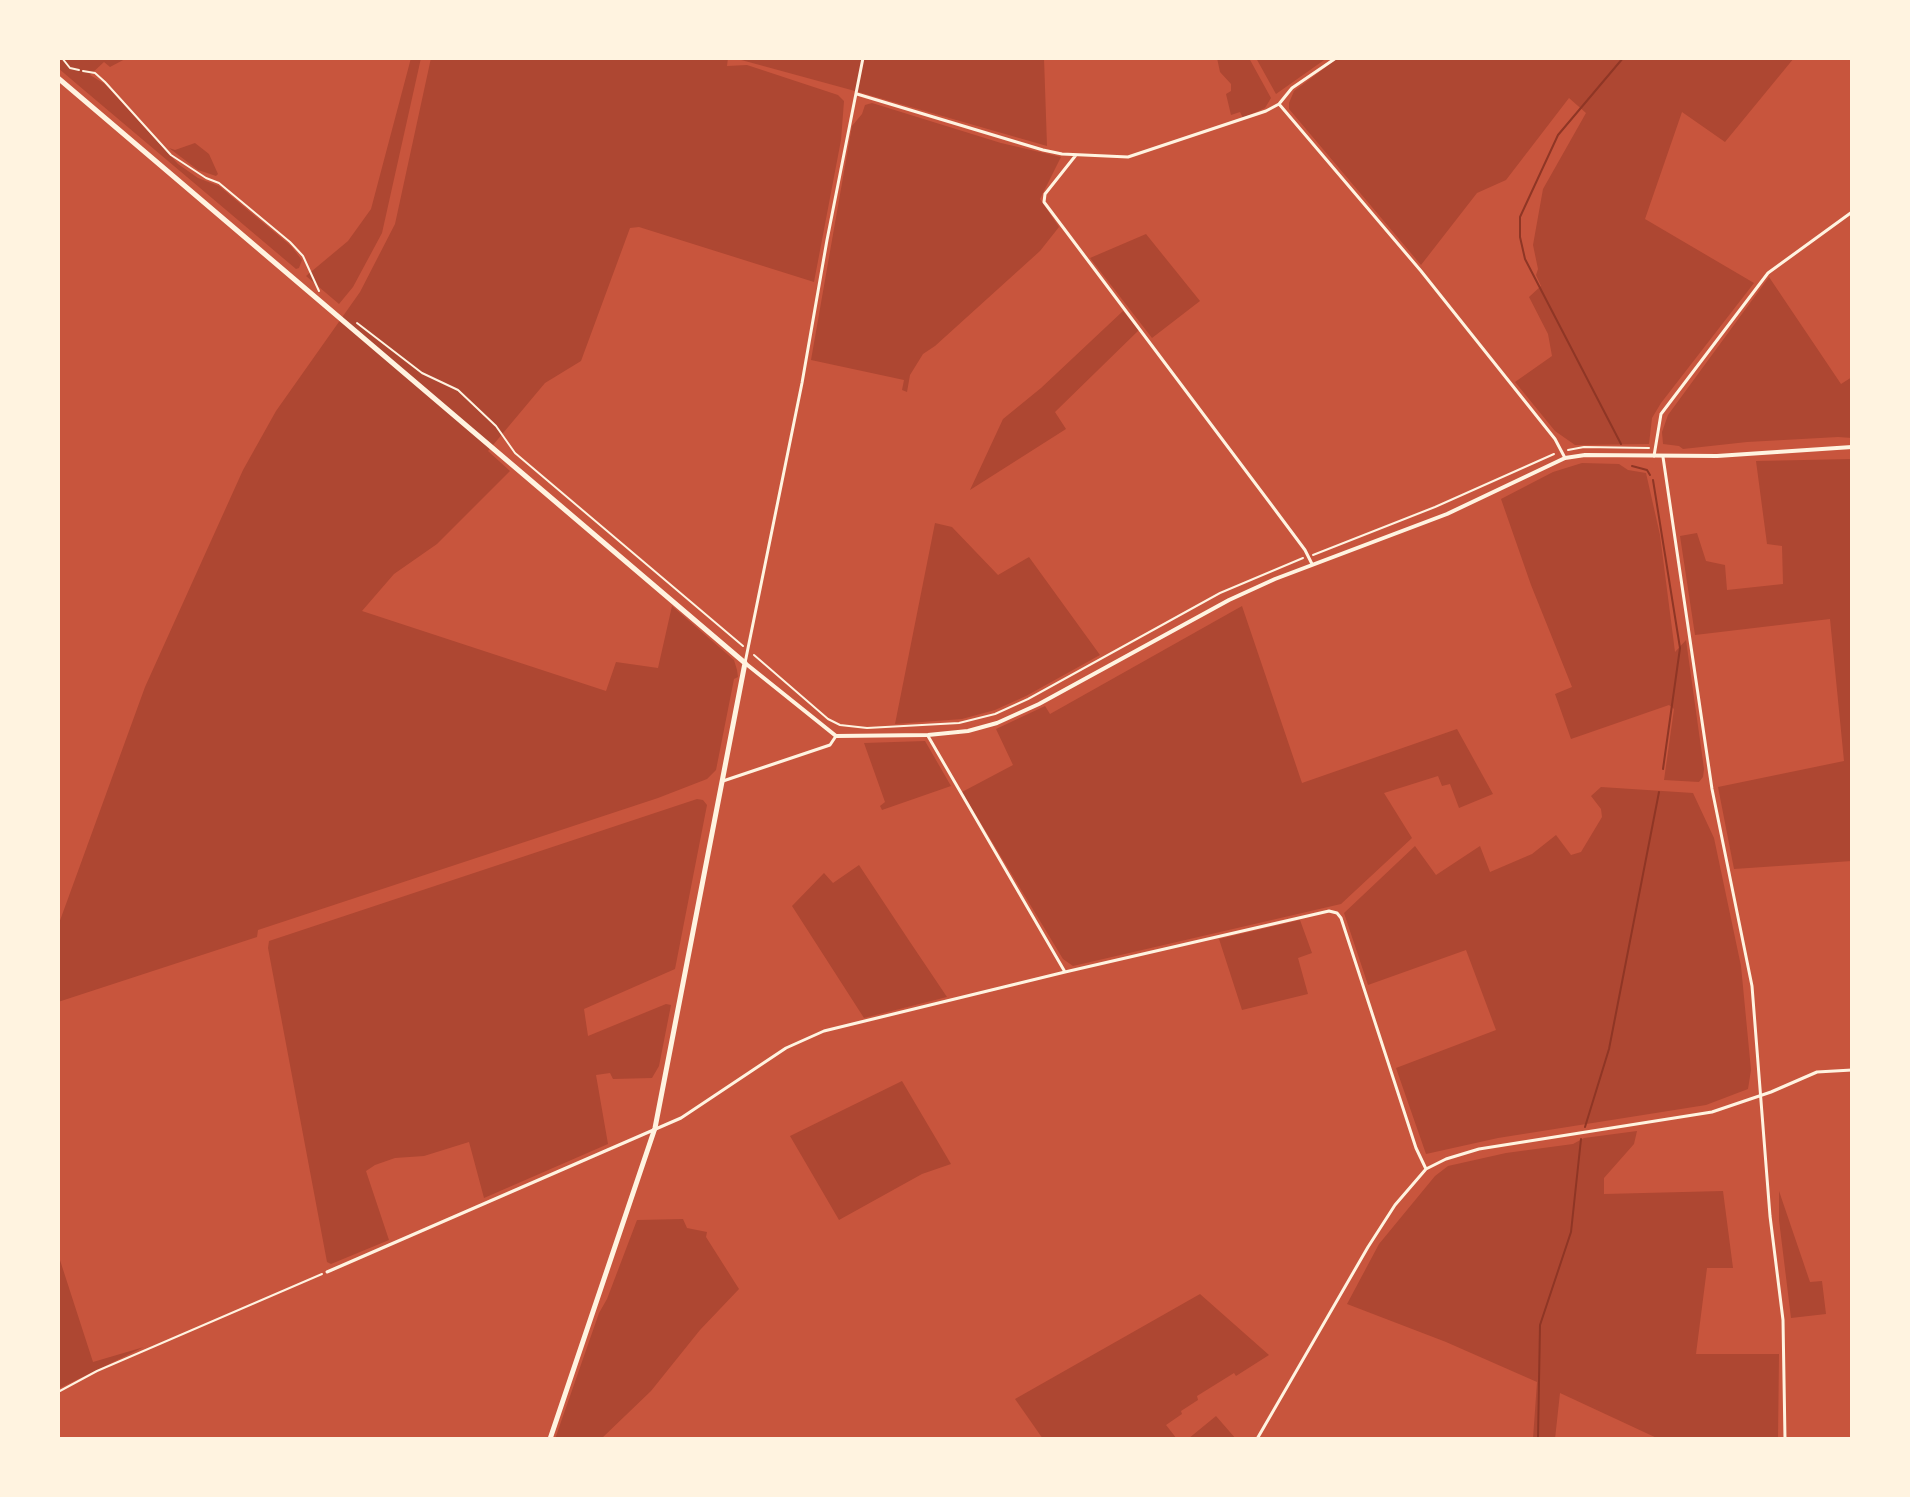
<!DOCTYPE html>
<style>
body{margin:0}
#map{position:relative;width:1910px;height:1497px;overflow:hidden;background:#c8553d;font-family:Overpass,sans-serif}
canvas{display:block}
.frame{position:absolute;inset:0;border:60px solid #fff3e0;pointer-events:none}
</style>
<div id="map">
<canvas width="1910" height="1497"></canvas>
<div class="frame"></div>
</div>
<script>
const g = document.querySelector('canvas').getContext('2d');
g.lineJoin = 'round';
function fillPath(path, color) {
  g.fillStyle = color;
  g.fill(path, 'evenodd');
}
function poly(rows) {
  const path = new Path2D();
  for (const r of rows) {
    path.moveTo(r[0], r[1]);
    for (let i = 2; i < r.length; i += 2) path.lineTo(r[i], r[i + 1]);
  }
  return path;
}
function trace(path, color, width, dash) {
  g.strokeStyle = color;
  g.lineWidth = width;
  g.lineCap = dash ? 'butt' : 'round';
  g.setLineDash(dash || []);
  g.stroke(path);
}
fillPath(poly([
 [58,58,127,58,110,67,104,62,90,75,105,84,178,164,198,178,219,186,291,246,302,260,299,268,296,269,78,85,58,68],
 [411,58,421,58,382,233,353,287,339,304,306,276,348,241,371,209],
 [431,58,728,58,727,66,747,65,838,95,844,101,841,140,814,282,639,227,630,228,581,361,545,383,488,451,510,471,437,544,394,574,362,611,606,691,616,662,658,668,672,606,734,660,737,670,738,677,734,679,716,770,707,779,658,798,258,930,257,937,58,1002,58,926,145,687,243,470,276,411,360,292,395,224],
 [734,58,1044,58,1047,146,855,91],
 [1217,58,1249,58,1271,98,1265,108,1243,118,1240,112,1231,115,1226,94,1231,91,1231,84,1220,72],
 [1256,58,1327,58,1276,94],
 [1338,58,1794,58,1725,142,1682,112,1645,219,1754,283,1661,403,1652,418,1649,444,1575,445,1555,431,1515,382,1552,356,1548,334,1529,297,1541,286,1536,275,1538,269,1533,245,1543,189,1586,113,1569,98,1506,180,1477,193,1421,265,1289,109,1289,103,1294,91],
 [872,103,1001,143,1061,157,1040,199,1059,227,1040,251,935,346,923,354,910,375,907,392,902,390,904,380,811,360,852,126,862,114,865,105],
 [195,143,209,154,218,174,216,176,198,170,169,148,175,150],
 [1146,234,1200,301,1152,338,1090,258],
 [1769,277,1841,384,1852,377,1852,438,1838,437,1747,442,1683,449,1679,446,1663,444,1662,432,1668,415],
 [1123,311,1139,330,1055,412,1066,429,970,490,1003,419,1041,388],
 [1852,459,1852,861,1734,869,1718,787,1844,761,1830,619,1695,635,1680,536,1697,533,1706,561,1725,565,1727,590,1783,584,1782,546,1767,544,1756,461],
 [1582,463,1619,464,1628,470,1646,473,1660,535,1675,652,1686,640,1704,769,1703,777,1699,782,1664,780,1674,709,1669,705,1571,739,1555,694,1572,687,1531,585,1501,499,1553,472],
 [935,523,952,527,998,575,1029,557,1100,655,1026,696,995,710,962,719,895,724],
 [1242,606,1302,783,1457,729,1493,794,1459,808,1450,784,1442,786,1438,776,1384,793,1412,838,1341,904,1073,966,1063,959,962,792,1013,765,996,729,1045,706,1050,714],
 [925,741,951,786,882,810,880,806,885,802,864,743],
 [1601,787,1693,793,1714,838,1741,966,1751,1070,1748,1089,1706,1105,1498,1138,1426,1154,1396,1068,1496,1030,1466,950,1368,985,1344,913,1415,846,1436,875,1480,846,1490,872,1532,854,1556,835,1571,855,1581,852,1602,817,1601,809,1591,796],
 [697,799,703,800,707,805,675,969,584,1009,588,1036,666,1004,671,1005,659,1066,652,1078,613,1079,610,1073,596,1075,608,1144,484,1198,469,1142,424,1156,395,1158,375,1165,366,1171,389,1240,331,1264,327,1262,268,948,269,941],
 [859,865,910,942,947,997,864,1018,792,906,824,873,833,883],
 [1300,920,1312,953,1298,958,1308,994,1242,1010,1219,939],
 [902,1081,951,1164,922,1174,839,1220,790,1136],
 [1637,1131,1634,1144,1604,1178,1604,1194,1723,1191,1733,1268,1707,1268,1696,1354,1779,1354,1778,1439,1659,1439,1560,1393,1555,1439,1533,1439,1537,1382,1446,1342,1347,1304,1379,1244,1435,1176,1448,1166,1506,1153,1573,1144,1584,1138],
 [1779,1191,1810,1282,1822,1281,1826,1314,1791,1318,1779,1220],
 [683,1219,687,1228,707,1232,706,1237,739,1289,700,1330,651,1391,601,1439,555,1439,599,1313,607,1299,637,1220],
 [58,1254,93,1362,144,1347,58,1389],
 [1200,1294,1269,1355,1236,1376,1234,1373,1197,1396,1198,1400,1181,1411,1182,1414,1166,1425,1177,1439,1043,1439,1015,1399],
 [1216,1416,1236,1439,1188,1439]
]), '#ae4732');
trace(poly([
 [1621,444,1525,259,1520,237,1520,217,1558,135,1623,58],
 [1632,466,1647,470,1650,475],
 [1653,480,1680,648,1663,769],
 [1585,1127,1609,1049,1659,792],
 [1538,1439,1540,1325,1571,1232,1581,1139]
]), '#8f3625', 2);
trace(poly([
 [83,71,95,73,105,82,171,155,206,178,219,183,290,242,303,256,319,291],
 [357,323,422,373,458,390,496,426,515,453,743,646],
 [1568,450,1584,447,1649,448],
 [1313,555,1435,507,1554,454],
 [754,655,828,719,840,725,867,728,959,723,995,714,1028,699,1220,593,1303,558],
 [58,1392,97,1371,322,1274]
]), '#fff3e0', 2);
trace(poly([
 [62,58,70,68,79,70]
]), '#fff3e0', 2);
trace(poly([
 [857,94,1043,150,1062,154,1128,157,1266,111,1279,104,1292,88,1336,58],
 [1279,104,1421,271,1555,439,1565,458],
 [1076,155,1045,194,1044,202,1270,503,1305,550,1312,564],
 [1654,456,1661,414,1768,273,1852,212],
 [1663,457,1712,789,1752,986,1770,1216,1783,1320,1785,1439],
 [745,663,802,383,827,240,863,58],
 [928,736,1065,972],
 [723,781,830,745,836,736],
 [327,1272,681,1118,786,1048,824,1031,1065,972,1329,911,1337,913,1341,918,1416,1148,1426,1169],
 [1257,1439,1368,1247,1395,1205,1426,1169,1446,1159,1479,1149,1712,1112,1771,1092,1817,1072,1852,1070]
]), '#fff3e0', 3);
trace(poly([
 [745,663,836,736,928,735,968,731,997,723,1039,704,1229,600,1275,579,1447,514,1565,458,1585,455,1717,456,1852,447]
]), '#fff3e0', 4);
trace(poly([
 [58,78,745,663,655,1128,550,1439]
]), '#fff3e0', 5);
</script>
